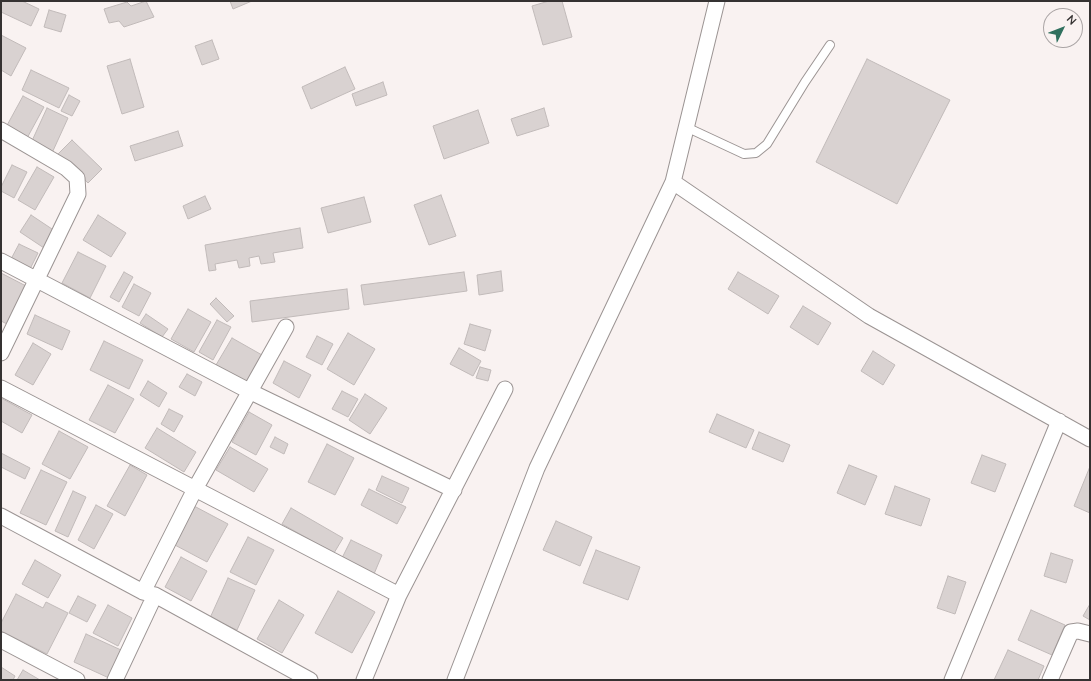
<!DOCTYPE html>
<style>
body{margin:0}
#map{position:relative;width:1091px;height:681px;overflow:hidden;background:#f9f2f1;font-family:"Nunito Sans",sans-serif}
canvas{display:block}
.frame{position:absolute;inset:0;border:2px solid #353232;pointer-events:none}
.north{position:absolute;left:1043px;top:8px;width:40px;height:40px;box-sizing:border-box;background:#f9f2f1;border:1px solid #aba5a5;border-radius:50%;rotate:47deg;font-size:11px;font-weight:700;line-height:16px;text-align:center;color:#353232}
.north::after{content:'';display:block;margin:auto;width:14px;height:18px;background:#30705e;clip-path:polygon(50% 0,100% 100%,50% 72%,0 100%)}
</style>
<div id="map">
<canvas width="1091" height="681"></canvas>
<div class="frame"></div>
<div class="north">N</div>
</div>
<script>
const g = document.querySelector('canvas').getContext('2d');
g.lineJoin = 'round';
function fillPath(path, color) {
  g.fillStyle = color;
  g.fill(path, 'evenodd');
}
function poly(rows) {
  const path = new Path2D();
  for (const r of rows) {
    path.moveTo(r[0], r[1]);
    for (let i = 2; i < r.length; i += 2) path.lineTo(r[i], r[i + 1]);
  }
  return path;
}
function trace(path, color, width, dash) {
  g.strokeStyle = color;
  g.lineWidth = width;
  g.lineCap = dash ? 'butt' : 'round';
  g.setLineDash(dash || []);
  g.stroke(path);
}
const building = poly([
 [1,1,22,1,39,9,31,26,1,12,1,1],
 [146,1,154,17,124,27,119,21,109,23,104,9,127,2,131,6,146,1],
 [230,1,252,1,233,9,230,1],
 [549,1,562,1,572,37,543,45,532,6,549,1],
 [49,10,66,15,61,32,44,27,49,10],
 [1,35,26,48,11,76,1,70,1,35],
 [212,40,219,59,202,65,195,46,212,40],
 [130,59,144,107,122,114,107,66,130,59],
 [867,59,950,100,897,204,816,162,867,59],
 [345,67,355,89,311,109,302,87,345,67],
 [31,70,69,88,59,108,22,90,31,70],
 [383,82,387,95,356,106,352,94,383,82],
 [69,95,80,101,72,116,61,111,69,95],
 [23,96,44,107,26,140,5,129,23,96],
 [47,108,68,118,52,153,31,143,47,108],
 [544,108,549,126,517,136,511,119,544,108],
 [478,110,489,143,444,159,433,126,478,110],
 [178,131,183,146,135,161,130,146,178,131],
 [72,140,102,169,88,183,58,154,72,140],
 [12,165,27,172,14,198,1,191,1,187,12,165],
 [37,167,54,177,35,210,18,200,37,167],
 [441,195,456,236,429,245,414,205,441,195],
 [205,196,211,209,188,219,183,206,205,196],
 [364,197,371,222,328,233,321,208,364,197],
 [31,215,55,231,44,248,20,232,31,215],
 [98,215,126,233,111,257,83,240,98,215],
 [300,228,303,248,273,253,275,262,261,264,259,256,249,258,250,266,239,268,237,260,215,264,216,270,209,271,205,245,300,228],
 [19,244,38,253,30,269,11,259,19,244],
 [78,252,106,266,90,298,62,283,78,252],
 [501,271,503,291,479,295,477,275,501,271],
 [124,272,133,277,119,302,110,297,124,272],
 [464,272,467,291,364,305,361,285,464,272],
 [738,272,779,296,768,314,728,289,738,272],
 [1,273,26,286,7,324,1,321,1,273],
 [134,284,151,293,139,316,122,307,134,284],
 [347,289,349,309,252,322,250,301,347,289],
 [216,298,234,316,227,322,210,304,216,298],
 [803,306,831,323,818,345,790,327,803,306],
 [188,309,211,322,194,352,171,339,188,309],
 [146,314,168,329,162,337,140,323,146,314],
 [35,315,70,331,62,350,27,334,35,315],
 [217,320,231,327,213,360,199,352,217,320],
 [470,324,491,330,485,351,464,344,470,324],
 [348,333,375,349,354,385,327,369,348,333],
 [317,336,333,344,322,365,306,357,317,336],
 [232,338,262,355,246,383,216,365,232,338],
 [104,341,143,360,129,389,90,370,104,341],
 [33,343,51,354,33,385,15,375,33,343],
 [459,348,481,361,473,376,450,364,459,348],
 [873,351,895,365,883,385,861,371,873,351],
 [284,361,311,375,299,398,273,383,284,361],
 [480,367,491,370,488,381,476,378,480,367],
 [187,374,202,382,195,396,179,387,187,374],
 [148,381,167,393,159,407,140,395,148,381],
 [108,385,134,399,115,433,89,420,108,385],
 [342,391,358,399,348,417,332,409,342,391],
 [365,394,387,408,370,434,349,420,365,394],
 [1,398,32,415,22,433,1,421,1,398],
 [169,409,183,416,174,432,161,424,169,409],
 [249,412,272,425,256,455,232,442,249,412],
 [717,414,754,430,746,448,709,432,717,414],
 [157,428,196,452,184,472,145,448,157,428],
 [59,431,88,447,70,479,42,464,59,431],
 [759,432,790,445,783,462,752,449,759,432],
 [275,437,288,444,284,454,270,447,275,437],
 [327,444,354,458,335,495,308,482,327,444],
 [230,447,268,469,254,492,216,470,230,447],
 [1,453,30,468,25,479,1,467,1,453],
 [982,455,1006,464,995,492,971,483,982,455],
 [130,465,147,475,125,516,107,506,130,465],
 [849,465,877,476,865,505,837,493,849,465],
 [1089,469,1090,470,1090,513,1074,506,1089,469],
 [41,470,67,482,46,525,20,513,41,470],
 [382,476,409,488,402,503,376,490,382,476],
 [895,486,930,499,921,526,885,514,895,486],
 [369,489,406,507,397,524,361,505,369,489],
 [73,491,86,497,68,537,55,531,73,491],
 [96,505,113,514,94,549,78,540,96,505],
 [194,506,228,524,207,562,173,544,194,506],
 [291,508,343,538,334,553,282,524,291,508],
 [556,521,592,537,580,566,543,550,556,521],
 [248,537,274,550,256,585,230,572,248,537],
 [351,540,382,555,374,574,342,558,351,540],
 [596,550,640,567,628,600,583,583,596,550],
 [1051,553,1073,560,1066,583,1044,576,1051,553],
 [181,557,207,571,191,601,165,587,181,557],
 [35,560,61,575,48,598,22,584,35,560],
 [948,576,966,582,955,614,937,608,948,576],
 [228,578,255,590,237,630,210,618,228,578],
 [338,591,375,612,352,653,315,633,338,591],
 [16,594,43,608,46,602,68,613,47,654,1,631,1,623,16,594],
 [78,596,96,605,87,622,69,613,78,596],
 [279,600,304,615,282,653,257,639,279,600],
 [1090,604,1090,620,1083,616,1090,604],
 [108,605,132,618,118,646,93,633,108,605],
 [1031,610,1065,625,1052,655,1018,640,1031,610],
 [86,634,121,650,109,678,74,662,86,634],
 [1008,650,1044,666,1038,680,994,680,1008,650],
 [1,667,15,676,13,680,1,680,1,667],
 [23,670,40,680,17,680,23,670]
]);
fillPath(building, '#d9d2d1');
trace(building, '#c1bab9', 1);
const lane = poly([
 [686,127,744,154,756,153,767,144,805,82,830,45]
]);
const street = poly([
 [1,130,66,168,77,178,78,194,1,353],
 [673,182,869,316,1090,439],
 [1,261,249,391,454,490],
 [1,388,399,595],
 [1,516,143,592,155,595,310,680],
 [143,592,195,489,286,327],
 [1,640,77,680],
 [115,680,155,595],
 [364,680,399,595,505,389],
 [455,680,537,468,673,182,717,1],
 [952,680,1059,421],
 [1050,680,1071,632,1078,631,1090,634]
]);
trace(lane, '#9b9493', 10);
trace(street, '#9b9493', 17);
trace(lane, '#fff', 8);
trace(street, '#fff', 15);
</script>
